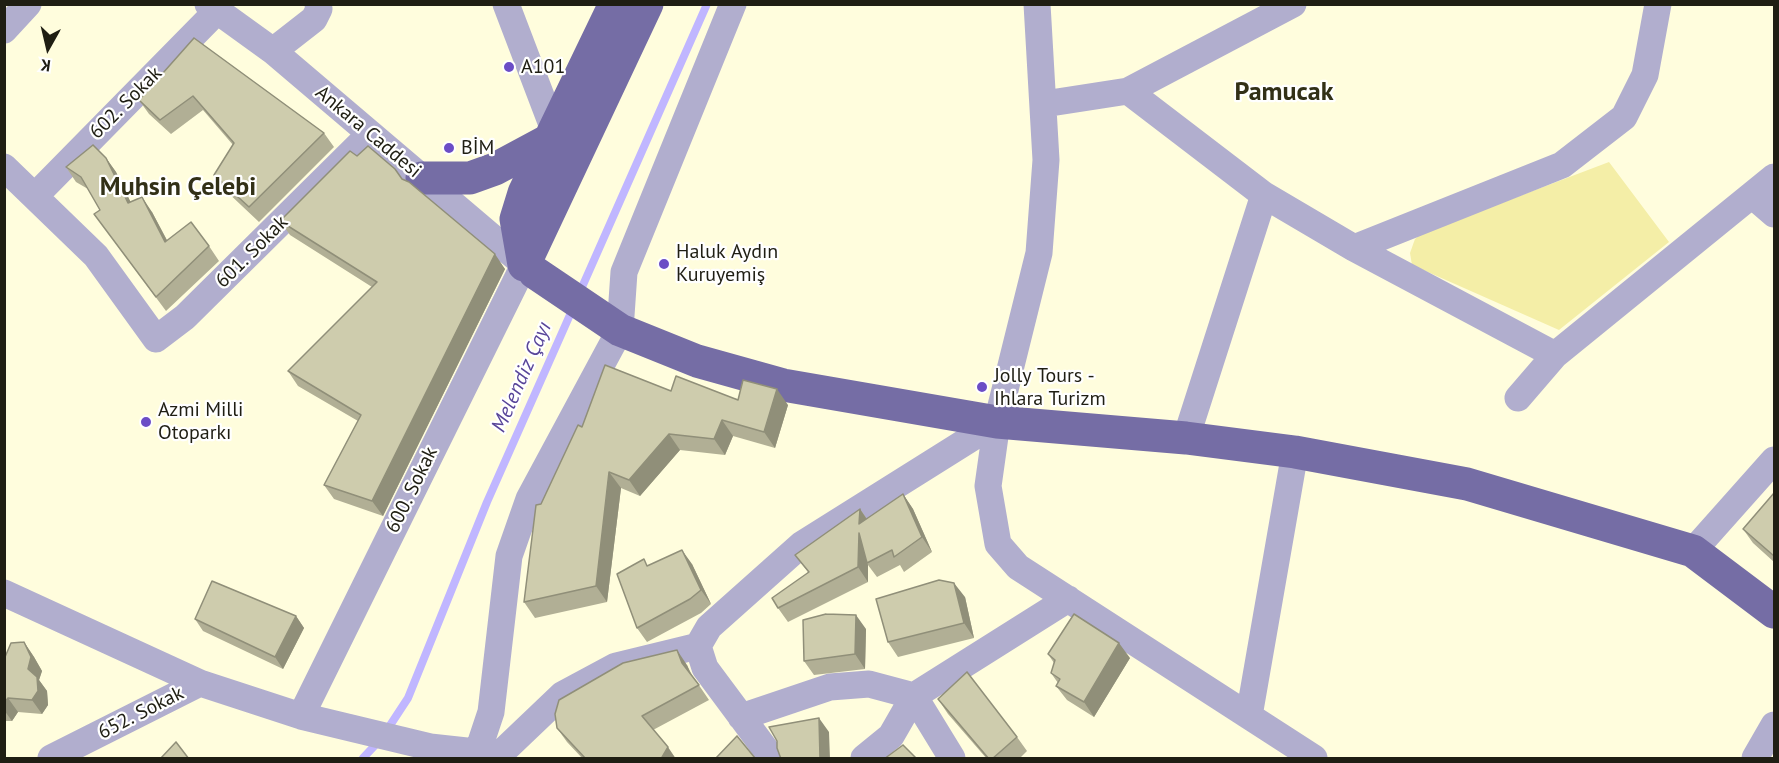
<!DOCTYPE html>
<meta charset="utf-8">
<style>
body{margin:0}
#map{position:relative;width:1779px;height:763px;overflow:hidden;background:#fffddd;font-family:"PT Sans",sans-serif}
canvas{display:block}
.frame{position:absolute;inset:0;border:6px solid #1f1e13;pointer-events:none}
.north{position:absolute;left:18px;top:18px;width:60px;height:60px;-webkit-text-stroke:4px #fff;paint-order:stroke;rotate:188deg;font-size:16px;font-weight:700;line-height:24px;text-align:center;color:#1f1e13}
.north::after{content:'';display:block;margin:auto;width:21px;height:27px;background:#1f1e13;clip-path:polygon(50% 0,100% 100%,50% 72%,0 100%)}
</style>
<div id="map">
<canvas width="1779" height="763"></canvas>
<div class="frame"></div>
<div class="north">K</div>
</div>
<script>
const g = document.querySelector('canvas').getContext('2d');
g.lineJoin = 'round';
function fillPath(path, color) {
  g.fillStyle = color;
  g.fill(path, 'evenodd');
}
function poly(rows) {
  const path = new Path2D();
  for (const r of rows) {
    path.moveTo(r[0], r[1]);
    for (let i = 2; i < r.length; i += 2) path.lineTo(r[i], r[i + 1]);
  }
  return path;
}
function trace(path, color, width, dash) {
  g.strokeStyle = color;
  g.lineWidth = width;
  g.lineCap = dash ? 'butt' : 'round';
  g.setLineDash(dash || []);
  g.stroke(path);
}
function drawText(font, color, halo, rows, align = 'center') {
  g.font = font + ' "PT Sans",sans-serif';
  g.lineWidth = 4.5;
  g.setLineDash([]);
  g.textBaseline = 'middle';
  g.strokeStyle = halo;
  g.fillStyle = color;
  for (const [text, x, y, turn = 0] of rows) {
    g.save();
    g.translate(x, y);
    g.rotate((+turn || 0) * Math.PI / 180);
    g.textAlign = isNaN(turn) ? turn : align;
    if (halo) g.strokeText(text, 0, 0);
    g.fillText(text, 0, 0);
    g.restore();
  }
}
fillPath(poly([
 [1609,162,1669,242,1559,330,1412,265,1410,253,1415,239,1422,233]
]), '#f4eea7');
trace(poly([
 [579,294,707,4],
 [387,730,408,698,487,502,573,308],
 [363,758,380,740]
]), '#c0b6ff', 8);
trace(poly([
 [208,4,273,51,533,272],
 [506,4,554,130],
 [1037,4,1046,160,1039,253,997,422,988,486,998,544,1018,567,1314,758],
 [4,30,28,4],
 [273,51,314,19,319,9,318,4],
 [1128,91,1264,195,1354,248,1555,355],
 [1044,104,1128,91,1293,4],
 [4,167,96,256,156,339,185,317,370,134],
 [1752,195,1774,214],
 [35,196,217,11],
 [1354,248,1562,165,1624,117,1645,75,1658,4],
 [1518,398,1555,355,1774,177],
 [1186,438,1264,195],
 [1693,551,1774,460],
 [4,593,200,683,301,716,430,747,485,753],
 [698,646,705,668,772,758],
 [301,716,524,265],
 [1249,716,1295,452],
 [741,717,830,687,869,684,914,696,1068,599],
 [498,756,562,695,616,666,698,646,709,627,801,545,997,422],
 [51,758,200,683],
 [465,758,478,751,491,712,509,556,529,499,620,330,624,272,733,4],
 [864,758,891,736,914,696,952,758],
 [1755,758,1774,725]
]), '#b1aece', 27);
trace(poly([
 [422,178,470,178,495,169,549,140],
 [524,265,647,4],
 [524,265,516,219,524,193,615,4],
 [534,272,620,330,697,361,783,385,997,422,1186,438,1295,452,1467,484,1693,551,1774,612]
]), '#756da5', 33);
fillPath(poly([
 [194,38,324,133,334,147,259,222,224,189,214,175,233,145,203,110,171,134,149,114,139,100],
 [357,156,402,179,505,269,383,516,334,499,324,485,358,421,298,386,288,371,372,287,290,235,280,221],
 [106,158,116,172,130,202,152,212,167,240,209,246,219,261,166,311,94,214,100,210,88,189,76,182,66,167],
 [671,391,788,405,775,448,733,436,725,455,680,450,640,496,621,488,607,602,535,618,524,602,541,504,582,427],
 [1774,493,1774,562,1753,543,1743,529],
 [903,494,913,509,932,552,904,572,900,565,877,577,868,565,868,582,788,622,778,608,808,572,795,555,860,509,867,519],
 [692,564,711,604,701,613,647,642,637,628,649,565],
 [965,597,974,638,898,657,888,642],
 [296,616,304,628,283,669,203,631,195,619],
 [866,629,865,669,814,675,804,661],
 [24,642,34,657,42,671,39,680,47,691,48,705,42,714,18,712,12,721,4,721,4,657],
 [1048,654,1130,658,1094,717,1067,700,1056,686,1058,683,1051,673,1054,663],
 [687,665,692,675,709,700,653,730,676,759,583,759,567,742,557,728],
 [938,699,1017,737,1027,751,1019,759,987,759,948,714]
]), '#b1af95');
fillPath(poly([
 [106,158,116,172,138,217,128,203],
 [142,197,152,212,175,256,165,242],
 [495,254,505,269,383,516,372,501],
 [777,389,788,405,775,448,764,432],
 [722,420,733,436,725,455,714,439],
 [669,434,680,450,640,496,629,480],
 [609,472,621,488,607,602,596,586],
 [903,494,913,509,932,552,922,537],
 [860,509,870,524,859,524],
 [859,533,867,563,868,565,868,582,858,567],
 [682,550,692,564,711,604,701,590],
 [954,583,965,597,974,638,964,623],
 [856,615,866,629,865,669,855,654],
 [296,616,304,628,283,669,275,657],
 [24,642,34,657,42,671,39,680,47,691,48,705,42,714,32,700],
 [1119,643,1130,658,1094,717,1084,702],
 [677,650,687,665,692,677,682,663],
 [8,698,18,712,12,721,4,710,4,703],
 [819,718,829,732,830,759,820,759],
 [668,747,676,759,661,759]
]), '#908f79');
const building = poly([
 [194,38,324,133,249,207,214,175,234,143,193,96,160,120,139,100,194,38],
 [93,145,106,158,128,203,142,197,165,242,191,222,209,246,156,297,94,214,100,210,81,177,66,167,93,145],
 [368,146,395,169,402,179,409,182,495,254,372,501,324,485,361,415,288,371,377,282,280,221,350,151,357,156,368,146],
 [605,365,671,391,676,376,738,400,743,380,777,389,764,432,722,420,714,439,669,434,629,480,609,472,596,586,524,602,536,505,541,504,578,425,582,427,605,365],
 [1774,493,1774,556,1743,529,1774,493],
 [903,494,922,537,894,557,892,550,867,563,859,533,858,567,778,608,772,598,809,572,795,555,860,509,859,524,903,494],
 [682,550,701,590,690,599,637,628,617,574,644,559,647,566,682,550],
 [939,580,954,583,964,623,888,642,876,599,939,580],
 [212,581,296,616,275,657,195,619,212,581],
 [826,614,856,615,855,654,804,661,803,620,826,614],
 [1074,614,1119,643,1084,702,1056,686,1060,679,1051,673,1055,660,1048,654,1074,614],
 [24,642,31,657,28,669,37,677,38,691,32,700,8,698,4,703,4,657,5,657,11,643,24,642],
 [677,650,682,663,699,685,642,716,668,747,661,759,586,759,557,728,555,714,559,700,623,663,677,650],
 [967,672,1017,737,992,759,989,759,938,699,967,672],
 [819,718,820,759,781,759,777,748,777,741,769,727,819,718],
 [737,736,755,758,755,759,715,759,737,736],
 [176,742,189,759,160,759,176,742],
 [903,745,917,759,884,759,903,745]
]);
fillPath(building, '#ceccad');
trace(building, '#908f79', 1.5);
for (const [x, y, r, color] of [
 [509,67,6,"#6b4dc6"],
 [449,148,6,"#6b4dc6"],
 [664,264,6,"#6b4dc6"],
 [982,387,6,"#6b4dc6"],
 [146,422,6,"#6b4dc6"]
]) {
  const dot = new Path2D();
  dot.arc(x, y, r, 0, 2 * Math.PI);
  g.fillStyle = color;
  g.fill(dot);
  trace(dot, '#fff', 2);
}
drawText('20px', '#1f1e13', '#fff', [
 ["A101",521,67],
 ["BİM",461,148],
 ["Haluk Aydın",676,252],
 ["Kuruyemiş",676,275],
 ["Jolly Tours -",994,376],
 ["Ihlara Turizm",994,399],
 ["Azmi Milli",158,410],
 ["Otoparkı",158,433]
], 'left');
drawText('20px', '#1f1e13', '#fff', [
 ["602. Sokak",126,103,-45],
 ["Ankara Caddesi",368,132,40],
 ["601. Sokak",252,252,-45],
 ["600. Sokak",412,490,-64],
 ["652. Sokak",141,713,-27]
]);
drawText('italic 21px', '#584599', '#fff', [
 ["Melendiz Çayı",522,377,-66]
]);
drawText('bold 26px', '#323017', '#fff', [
 ["Pamucak",1284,93],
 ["Muhsin Çelebi",178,188]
]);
</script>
